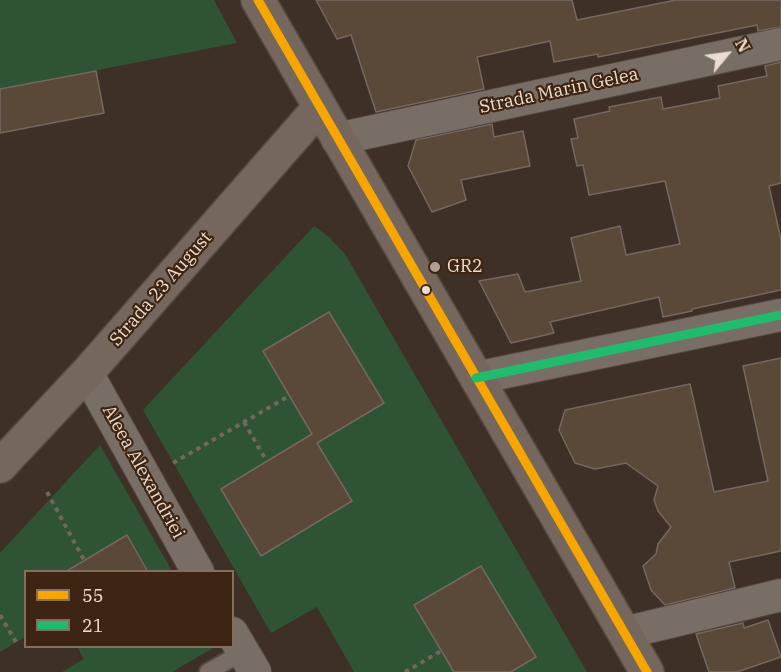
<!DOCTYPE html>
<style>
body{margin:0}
#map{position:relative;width:781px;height:672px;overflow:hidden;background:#3e3026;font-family:"IBM Plex Serif",serif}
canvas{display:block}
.legend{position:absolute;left:24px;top:570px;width:210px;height:78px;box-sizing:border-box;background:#3e2512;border:2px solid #846e5e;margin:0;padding:8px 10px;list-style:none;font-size:18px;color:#ecdbd0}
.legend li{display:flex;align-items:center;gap:12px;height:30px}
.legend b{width:30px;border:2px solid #846e5e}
.north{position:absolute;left:697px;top:24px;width:60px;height:60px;-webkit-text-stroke:4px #3e2512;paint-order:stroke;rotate:61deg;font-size:16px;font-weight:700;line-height:24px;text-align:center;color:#ecdbd0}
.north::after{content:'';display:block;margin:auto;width:21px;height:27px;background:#ecdbd0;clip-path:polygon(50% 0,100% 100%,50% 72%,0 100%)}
</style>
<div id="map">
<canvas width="781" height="672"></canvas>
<ul class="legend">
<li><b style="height:8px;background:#f7a600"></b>55</li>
<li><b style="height:8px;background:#20bc6c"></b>21</li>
</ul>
<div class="north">N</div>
</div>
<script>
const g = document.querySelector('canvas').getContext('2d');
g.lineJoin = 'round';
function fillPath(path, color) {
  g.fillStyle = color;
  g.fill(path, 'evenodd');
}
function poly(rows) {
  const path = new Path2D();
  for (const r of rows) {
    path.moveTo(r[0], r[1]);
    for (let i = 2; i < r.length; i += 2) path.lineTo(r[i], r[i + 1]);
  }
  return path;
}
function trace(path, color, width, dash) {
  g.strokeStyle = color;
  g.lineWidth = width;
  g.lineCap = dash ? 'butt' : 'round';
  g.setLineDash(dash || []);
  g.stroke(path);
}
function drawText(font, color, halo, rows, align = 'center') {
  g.font = font + ' "IBM Plex Serif",serif';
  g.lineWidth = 4.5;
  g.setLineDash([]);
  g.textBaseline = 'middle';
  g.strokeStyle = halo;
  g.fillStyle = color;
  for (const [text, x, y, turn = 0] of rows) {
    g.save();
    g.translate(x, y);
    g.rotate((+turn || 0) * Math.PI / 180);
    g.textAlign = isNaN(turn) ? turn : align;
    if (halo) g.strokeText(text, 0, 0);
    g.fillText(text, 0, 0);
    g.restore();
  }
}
fillPath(poly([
 [0,0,214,0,237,43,0,89],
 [314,226,329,237,345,254,587,672,511,672,535,657,481,566,414,605,454,672,354,672,317,607,271,633,143,410],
 [329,312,384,403,317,443,352,501,261,555,221,489,312,434,263,351],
 [100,445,172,571,148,571,127,535,65,571,26,572,25,637,0,652,0,553],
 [77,647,215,646,215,647,172,672,62,672,84,659]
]), '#2e5335');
const building = poly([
 [316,0,572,0,577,20,676,0,781,0,781,27,758,31,757,25,598,57,598,54,554,62,550,41,477,57,484,89,376,112,351,35,337,39,316,0],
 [781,62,781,183,769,186,781,240,781,290,692,309,692,311,663,317,659,297,550,322,554,333,511,343,479,281,518,274,525,292,581,281,571,238,620,226,626,255,680,244,665,181,589,195,583,165,577,166,571,139,578,138,574,119,610,111,609,107,661,97,663,109,720,98,718,86,767,76,765,66,781,62],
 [96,71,104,113,0,133,0,89,96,71],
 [492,124,494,137,523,131,530,166,461,180,466,200,432,212,408,166,416,140,492,124],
 [329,312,384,403,317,443,352,501,261,556,221,489,312,434,263,351,329,312],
 [781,358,781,551,729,562,735,588,665,605,651,590,643,566,656,554,658,544,671,527,658,511,654,500,658,486,626,463,595,469,575,463,559,430,565,410,690,384,714,492,768,481,743,366,781,358],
 [127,535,148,572,65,572,127,535],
 [481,566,536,657,511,672,454,672,414,605,481,566],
 [768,620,781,657,737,672,709,672,696,634,743,623,744,628,768,620]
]);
fillPath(building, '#5a4839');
trace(building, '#746860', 1.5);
const lane = poly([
 [208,672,243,652]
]);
const street = poly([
 [337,139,781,44],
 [87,373,198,572],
 [476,378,781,315],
 [232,633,255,672],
 [624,633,781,595]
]);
const secondary = poly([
 [258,0,647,672],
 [0,466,87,373,319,108]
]);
trace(lane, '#584b43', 20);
trace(street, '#584b43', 34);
trace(secondary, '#584b43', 36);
trace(poly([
 [244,422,267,462],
 [173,463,289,396],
 [47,492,84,560],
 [0,615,16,642],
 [405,672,441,651]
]), '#71675f', 4, [4.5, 4.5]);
trace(lane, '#796e66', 16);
trace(street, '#796e66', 32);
trace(secondary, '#75675d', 33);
trace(poly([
 [258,0,647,672]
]), '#f7a600', 9);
trace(poly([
 [476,378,781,315]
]), '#20bc6c', 9);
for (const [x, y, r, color] of [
 [435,267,6,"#af9f94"],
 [426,290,5,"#ecdbd0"]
]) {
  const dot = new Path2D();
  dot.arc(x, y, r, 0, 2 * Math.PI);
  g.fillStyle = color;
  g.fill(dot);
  trace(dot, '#3e2512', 2);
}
drawText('18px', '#ecdbd0', '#3e2512', [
 ["Strada Marin Gelea",559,91,-12],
 ["Strada 23 August",161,289,-49],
 ["Aleea Alexandriei",143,472,61]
]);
drawText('18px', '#ecdbd0', '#3e2512', [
 ["GR2",447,267]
], 'left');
</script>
